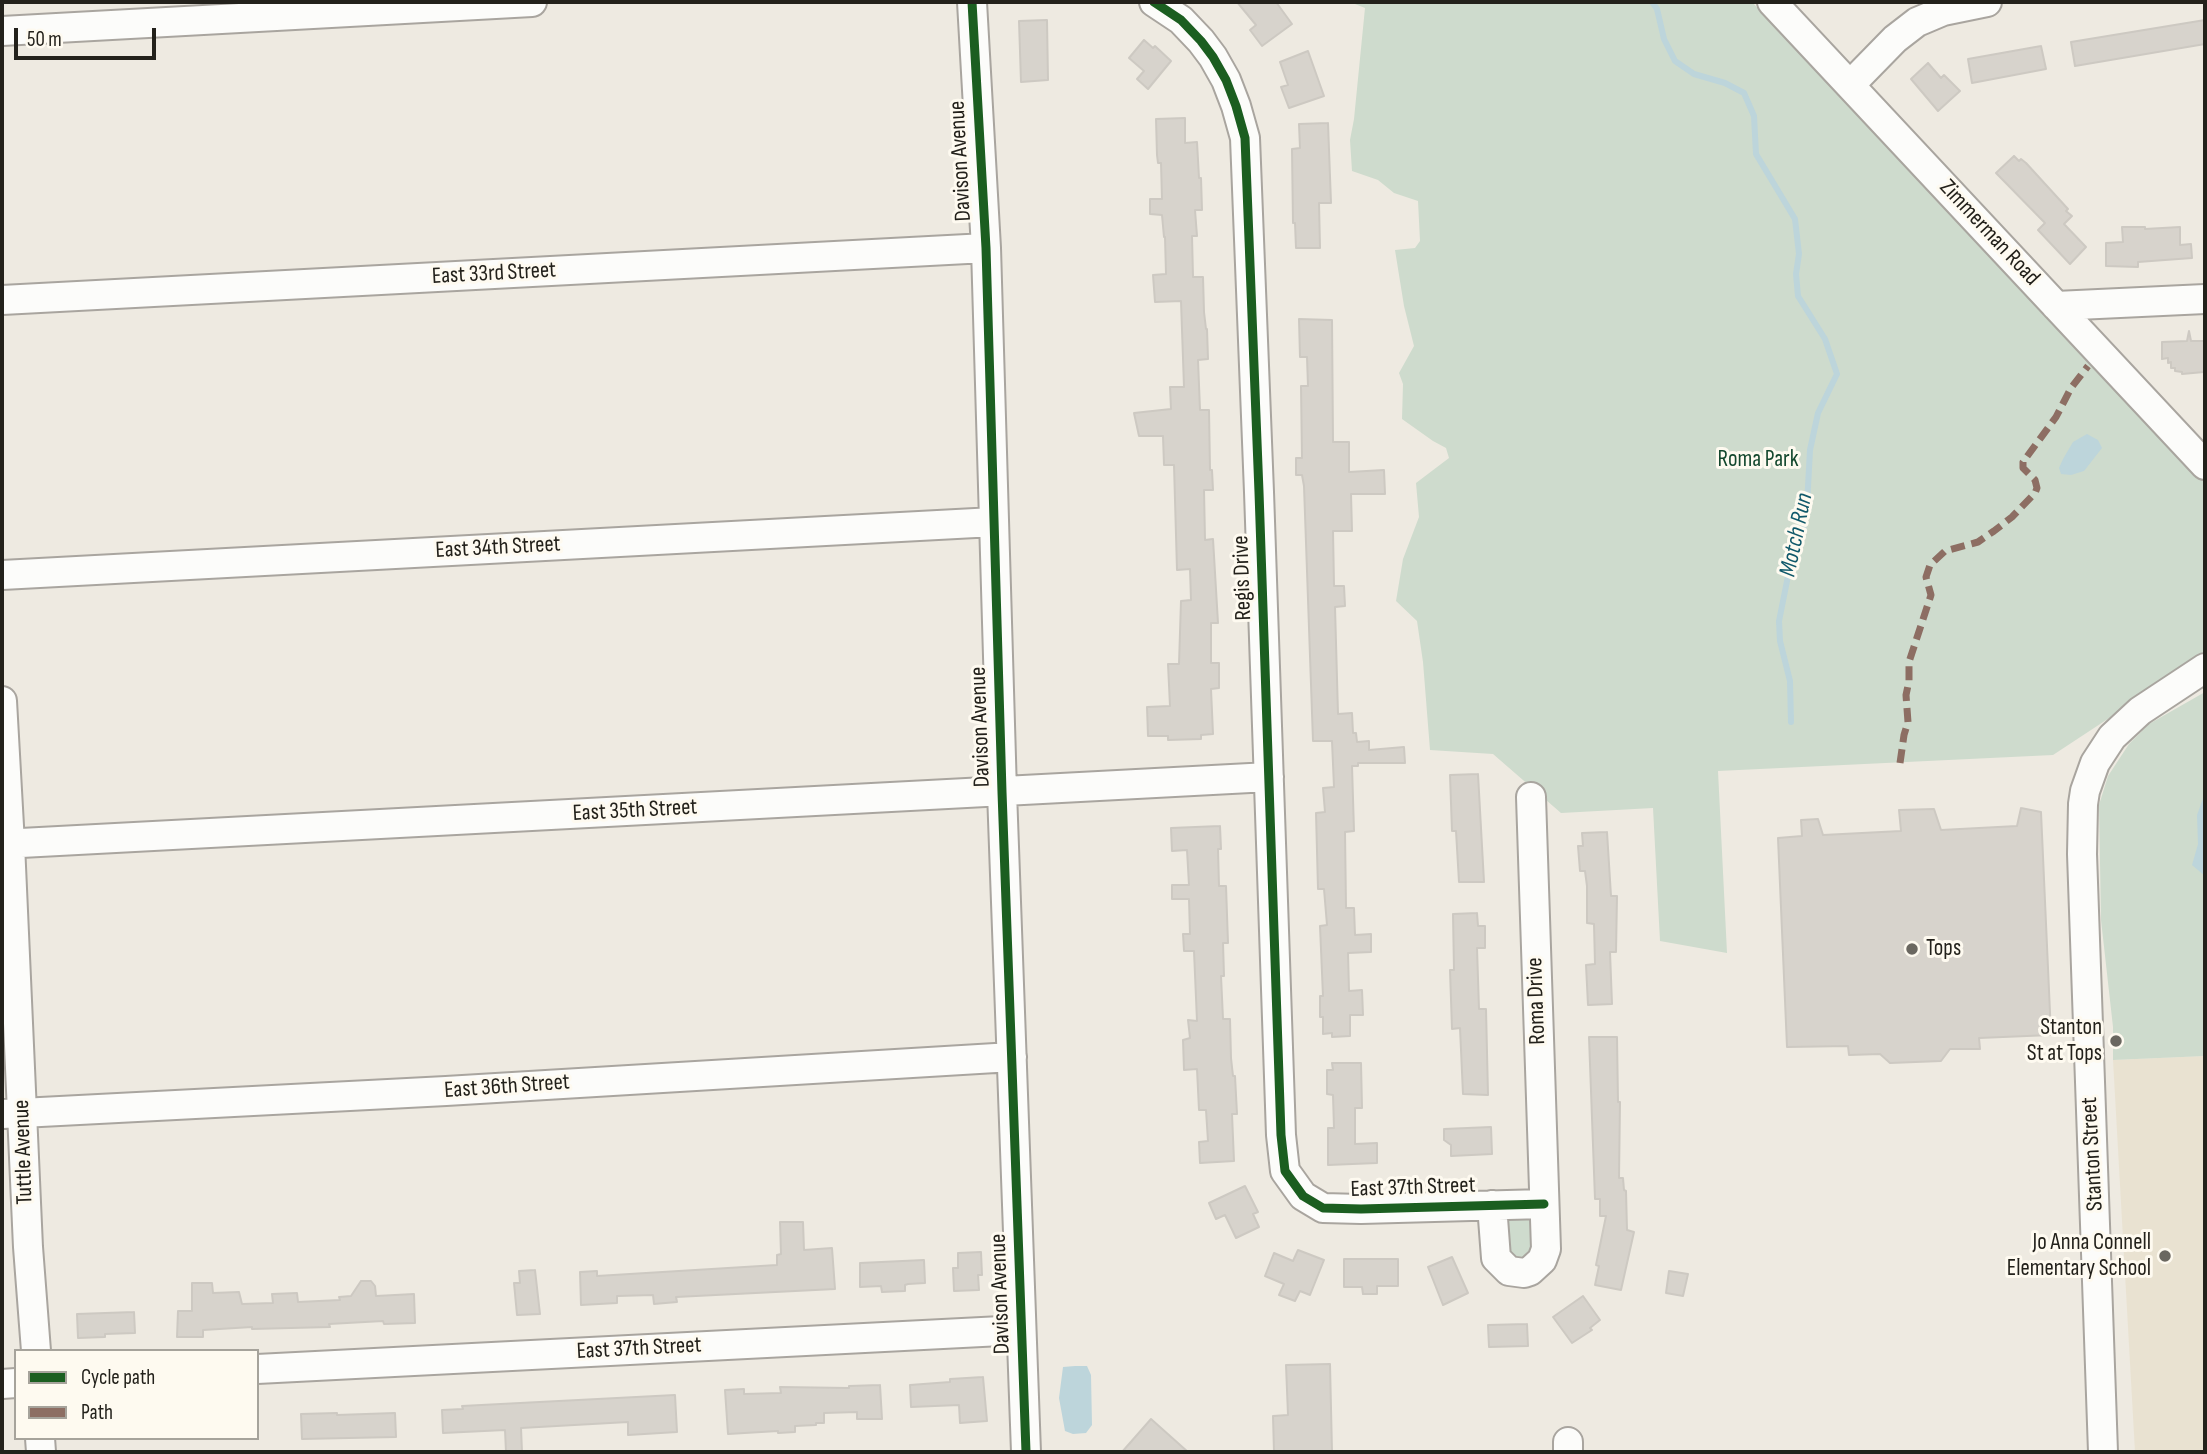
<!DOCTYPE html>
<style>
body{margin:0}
#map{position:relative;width:2207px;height:1454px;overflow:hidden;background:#eeeae1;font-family:"Sofia Sans Condensed",sans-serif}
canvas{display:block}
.frame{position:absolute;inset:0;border:4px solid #23211b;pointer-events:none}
.legend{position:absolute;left:14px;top:1349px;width:245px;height:91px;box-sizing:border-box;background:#fefaf0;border:2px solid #a6a39b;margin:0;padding:9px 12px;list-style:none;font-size:21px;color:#23211b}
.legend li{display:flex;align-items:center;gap:14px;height:35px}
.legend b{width:35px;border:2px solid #a6a39b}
.scale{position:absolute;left:14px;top:28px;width:142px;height:32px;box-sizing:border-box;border:4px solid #23211b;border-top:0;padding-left:9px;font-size:21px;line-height:24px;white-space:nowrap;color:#23211b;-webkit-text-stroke:5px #fefaf0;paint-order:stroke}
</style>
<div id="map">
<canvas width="2207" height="1454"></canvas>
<div class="frame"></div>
<ul class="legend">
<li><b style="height:9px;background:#1b5e20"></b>Cycle path</li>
<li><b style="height:9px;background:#8d6e63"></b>Path</li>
</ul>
<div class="scale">50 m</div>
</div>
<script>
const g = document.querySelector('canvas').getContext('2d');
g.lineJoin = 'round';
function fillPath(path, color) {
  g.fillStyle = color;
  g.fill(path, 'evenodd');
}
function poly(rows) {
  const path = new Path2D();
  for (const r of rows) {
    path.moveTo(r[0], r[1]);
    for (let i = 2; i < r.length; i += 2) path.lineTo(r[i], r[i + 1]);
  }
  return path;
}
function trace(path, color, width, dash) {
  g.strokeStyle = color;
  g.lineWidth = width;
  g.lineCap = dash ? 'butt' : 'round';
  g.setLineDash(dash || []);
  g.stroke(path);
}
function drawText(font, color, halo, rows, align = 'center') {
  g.font = font + ' "Sofia Sans Condensed",sans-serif';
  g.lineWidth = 6;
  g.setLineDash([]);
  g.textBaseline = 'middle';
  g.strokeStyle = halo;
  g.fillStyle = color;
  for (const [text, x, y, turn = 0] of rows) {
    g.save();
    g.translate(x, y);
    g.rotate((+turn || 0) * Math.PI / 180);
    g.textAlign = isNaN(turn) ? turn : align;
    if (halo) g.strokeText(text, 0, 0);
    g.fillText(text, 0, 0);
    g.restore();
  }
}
fillPath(poly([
 [2205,1056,2205,1452,2135,1452,2113,1060]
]), '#e9e2d1');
fillPath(poly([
 [1350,2,1752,2,2205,483,2205,655,2053,755,1718,771,1727,953,1660,941,1653,808,1561,813,1493,754,1430,750,1423,662,1417,621,1396,601,1403,559,1419,517,1416,483,1449,458,1446,448,1433,441,1402,419,1403,384,1399,373,1414,346,1404,306,1395,250,1415,248,1420,241,1418,201,1394,193,1378,180,1352,171,1350,140,1354,119,1365,8],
 [2205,692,2205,1056,2113,1060,2113,1027,2101,920,2099,805,2108,776,2129,744,2149,724],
 [1505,1217,1533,1218,1534,1249,1525,1260,1510,1259]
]), '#cedbcd');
fillPath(poly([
 [2087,434,2098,440,2102,448,2084,471,2071,475,2061,474,2059,468,2063,459,2073,442],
 [2205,793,2205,876,2192,865,2198,844,2197,815],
 [1075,1366,1087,1366,1091,1375,1092,1425,1086,1433,1073,1434,1065,1431,1059,1398,1063,1367]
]), '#bdd5db');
trace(poly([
 [1652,2,1657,9,1664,39,1675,61,1694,74,1725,83,1744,93,1754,116,1756,154,1795,219,1799,254,1796,274,1798,296,1825,339,1837,374,1818,413,1810,450,1807,505,1800,548,1789,571,1779,621,1780,641,1790,681,1791,722]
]), '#bdd5db', 6);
const building = poly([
 [1237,2,1276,2,1292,24,1262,46,1250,30,1256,25,1237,2],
 [1047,20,1048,80,1021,82,1019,21,1047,20],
 [2205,20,2205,44,2075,66,2071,42,2205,20],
 [1144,40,1153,48,1155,46,1171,61,1148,89,1137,79,1144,71,1129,58,1144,40],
 [2041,46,2046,69,1972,83,1968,59,2041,46],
 [1308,51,1324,96,1289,108,1281,87,1288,85,1280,62,1308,51],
 [1928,63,1941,78,1944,75,1960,91,1938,111,1911,79,1928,63],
 [1185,118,1185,143,1197,142,1199,178,1201,178,1202,210,1195,210,1197,236,1192,236,1193,277,1203,277,1204,312,1206,329,1207,329,1208,359,1198,360,1200,410,1209,410,1210,470,1212,470,1213,490,1204,490,1205,540,1213,539,1218,623,1211,623,1211,663,1219,663,1219,688,1211,689,1213,734,1201,735,1201,739,1168,740,1168,736,1148,736,1147,707,1170,706,1168,664,1179,664,1181,601,1191,600,1190,569,1177,570,1174,465,1164,465,1163,436,1139,436,1134,413,1171,409,1170,387,1184,387,1181,301,1155,302,1153,275,1166,274,1165,237,1164,237,1162,215,1150,214,1150,199,1162,199,1161,163,1158,163,1157,155,1156,119,1185,118],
 [1328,123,1331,203,1319,203,1320,248,1296,248,1295,223,1293,223,1292,149,1300,148,1299,124,1328,123],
 [2014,156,2019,161,2021,159,2026,163,2068,209,2066,211,2072,216,2064,224,2086,247,2070,264,2038,230,2045,223,1996,173,2014,156],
 [2122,227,2145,227,2145,229,2180,227,2180,245,2191,244,2192,258,2138,262,2138,267,2106,266,2106,243,2123,242,2122,227],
 [1299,319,1332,320,1333,442,1349,442,1349,472,1384,470,1385,494,1351,494,1352,531,1333,531,1334,586,1344,586,1345,606,1335,607,1338,714,1352,713,1353,733,1356,733,1357,742,1369,741,1369,750,1404,747,1405,763,1358,763,1358,766,1352,766,1354,831,1345,832,1346,908,1354,908,1355,935,1371,934,1371,952,1348,953,1349,991,1362,990,1363,1015,1350,1015,1350,1036,1332,1037,1332,1033,1323,1034,1323,1017,1320,1017,1320,996,1323,996,1320,926,1327,925,1324,889,1318,889,1316,813,1325,812,1323,788,1334,787,1332,741,1313,741,1304,486,1302,475,1296,475,1296,458,1302,458,1301,386,1308,386,1307,357,1300,357,1299,319],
 [2189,331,2191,341,2204,341,2204,372,2182,374,2182,372,2175,371,2175,368,2171,368,2171,362,2168,363,2168,358,2162,359,2162,342,2187,341,2189,331],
 [1478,774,1484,882,1459,882,1456,831,1452,831,1450,775,1478,774],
 [2021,808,2041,812,2051,1035,1979,1038,1980,1049,1950,1049,1941,1061,1890,1063,1880,1054,1849,1055,1848,1046,1787,1047,1778,838,1802,836,1801,820,1818,819,1823,835,1901,831,1899,810,1934,809,1941,830,2017,826,2021,808],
 [1220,826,1221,849,1218,849,1219,886,1226,886,1228,943,1223,943,1224,976,1221,976,1223,1019,1230,1019,1231,1058,1233,1076,1235,1076,1237,1114,1232,1114,1234,1161,1200,1163,1199,1142,1208,1141,1206,1110,1199,1110,1197,1069,1184,1070,1183,1040,1190,1038,1188,1020,1197,1021,1194,951,1184,951,1183,934,1190,934,1189,899,1172,899,1172,885,1189,885,1187,850,1172,851,1171,828,1220,826],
 [1607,832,1611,896,1617,896,1616,952,1610,952,1612,1004,1588,1005,1586,965,1595,964,1594,924,1587,923,1587,886,1585,871,1580,871,1578,846,1583,846,1582,833,1607,832],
 [1477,913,1478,926,1485,926,1485,948,1477,948,1479,1009,1486,1009,1488,1095,1463,1094,1460,1028,1452,1029,1450,970,1454,970,1453,914,1477,913],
 [1589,1037,1617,1037,1618,1102,1620,1102,1619,1178,1623,1178,1624,1190,1626,1191,1627,1230,1634,1232,1621,1290,1595,1285,1599,1266,1596,1265,1606,1216,1600,1216,1600,1199,1595,1199,1589,1037],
 [1332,1063,1361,1063,1362,1108,1355,1108,1355,1144,1377,1143,1377,1163,1328,1165,1328,1128,1334,1128,1333,1095,1327,1094,1327,1070,1333,1070,1332,1063],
 [1491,1127,1492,1154,1451,1156,1451,1145,1444,1140,1444,1129,1491,1127],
 [1245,1186,1258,1212,1253,1214,1259,1227,1236,1238,1225,1215,1216,1219,1209,1203,1245,1186],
 [780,1222,803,1222,804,1250,832,1248,835,1289,676,1297,677,1302,654,1304,653,1295,617,1296,617,1303,581,1305,580,1272,597,1271,597,1276,777,1265,777,1255,781,1254,780,1222],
 [1298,1250,1324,1260,1310,1295,1300,1291,1295,1301,1279,1295,1284,1284,1265,1276,1274,1253,1293,1261,1298,1250],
 [981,1252,982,1275,978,1275,979,1290,954,1291,953,1268,958,1268,958,1253,981,1252],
 [1452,1257,1468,1293,1443,1305,1428,1267,1452,1257],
 [1344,1259,1398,1259,1398,1286,1377,1286,1377,1294,1363,1294,1362,1287,1344,1287,1344,1259],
 [924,1260,925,1283,908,1284,905,1285,905,1291,882,1292,881,1286,860,1287,860,1263,924,1260],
 [535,1270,540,1314,517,1315,514,1283,520,1283,519,1271,535,1270],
 [1669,1271,1688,1274,1683,1296,1666,1293,1669,1271],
 [361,1281,371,1281,375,1286,376,1296,414,1294,415,1323,384,1324,383,1321,329,1324,330,1327,252,1329,252,1327,203,1330,203,1337,177,1337,178,1311,192,1311,192,1283,212,1283,213,1293,239,1292,242,1304,273,1303,272,1294,297,1293,298,1302,340,1300,339,1297,351,1296,361,1281],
 [1583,1296,1600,1320,1590,1328,1592,1330,1572,1343,1553,1317,1583,1296],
 [134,1312,135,1333,105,1334,105,1337,78,1338,77,1314,134,1312],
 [1527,1324,1528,1346,1489,1347,1488,1325,1527,1324],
 [1330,1364,1332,1452,1274,1452,1273,1416,1288,1415,1286,1365,1330,1364],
 [983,1377,987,1421,960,1423,959,1405,911,1407,910,1385,950,1382,950,1379,983,1377],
 [880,1385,882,1419,857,1419,857,1412,824,1413,824,1423,816,1423,816,1425,795,1426,795,1432,778,1433,778,1431,728,1434,725,1390,744,1389,744,1394,781,1393,780,1387,849,1388,849,1386,880,1385],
 [675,1395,677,1432,628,1435,628,1422,521,1428,522,1452,506,1452,505,1430,443,1433,442,1410,463,1409,462,1406,675,1395],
 [337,1413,337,1415,395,1413,396,1437,302,1439,301,1414,337,1413],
 [1151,1419,1188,1452,1122,1452,1151,1419]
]);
fillPath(building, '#d7d3cc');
trace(building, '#cdc9c2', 2);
const minor = poly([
 [972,2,986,248,1002,792,1026,1452],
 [1154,2,1181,20,1201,41,1213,57,1226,80,1236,106,1245,138,1259,492,1281,1135,1285,1171,1303,1196,1323,1208,1361,1209,1544,1204],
 [1772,2,2205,465],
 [2,31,532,2],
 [1850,85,1895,39,1917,22,1943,11,1987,2],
 [2,300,986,248],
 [2056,306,2205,299],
 [2,575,994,522],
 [2,701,10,844,28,1247,36,1351],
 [2,844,1269,777],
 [2,1114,446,1091,1012,1057],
 [1492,1205,1496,1258,1509,1271,1524,1273,1530,1271,1542,1260,1546,1249,1531,797],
 [257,1369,1021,1330],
 [2,1384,16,1383],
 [40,1438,41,1452],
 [1568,1442,1568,1452],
 [2103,1452,2082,854,2083,804,2085,791,2095,763,2112,737,2140,711,2205,668]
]);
trace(minor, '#a9a59f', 32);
trace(minor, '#fcfcfa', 28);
trace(poly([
 [1900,763,1904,735,1908,722,1906,695,1909,681,1909,662,1931,595,1926,577,1930,565,1945,551,1978,542,1994,531,2012,517,2035,493,2037,488,2035,480,2023,468,2023,462,2056,417,2071,388,2088,366]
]), '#8d6e63', 7, [14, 7]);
trace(poly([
 [972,2,986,248,1002,792,1026,1452],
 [1154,2,1181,20,1201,41,1213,57,1226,80,1236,106,1245,138,1259,492,1281,1135,1285,1171,1303,1196,1323,1208,1361,1209,1544,1204]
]), '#1b5e20', 9);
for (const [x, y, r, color] of [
 [1912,949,7,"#6a6760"],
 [2116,1041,7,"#6a6760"],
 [2165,1256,7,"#6a6760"]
]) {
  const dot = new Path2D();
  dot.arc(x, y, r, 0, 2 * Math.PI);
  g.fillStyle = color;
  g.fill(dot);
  trace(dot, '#fefaf0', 2.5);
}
drawText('23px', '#23211b', '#fefaf0', [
 ["Davison Avenue",961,161,-93],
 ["Zimmerman Road",1989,233,47],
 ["East 33rd Street",494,274,-3],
 ["East 34th Street",498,548,-3],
 ["Regis Drive",1243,578,-92],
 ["Davison Avenue",981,727,-92],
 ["East 35th Street",635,811,-3],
 ["Roma Drive",1537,1001,-92],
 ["East 36th Street",507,1087,-4],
 ["Tuttle Avenue",24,1152,-92],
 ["Stanton Street",2093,1154,-93],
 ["East 37th Street",1413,1188,-2],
 ["Davison Avenue",1001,1294,-92],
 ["East 37th Street",639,1349,-3]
]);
drawText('23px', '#12472d', '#fefaf0', [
 ["Roma Park",1758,460]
]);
drawText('23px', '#23211b', '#fefaf0', [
 ["Tops",1926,949,"left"],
 ["Stanton",2102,1028],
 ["St at Tops",2102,1054],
 ["Jo Anna Connell",2151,1243],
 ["Elementary School",2151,1269]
], 'right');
drawText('italic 24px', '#10586a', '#fefaf0', [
 ["Motch Run",1797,535,-78]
]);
</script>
